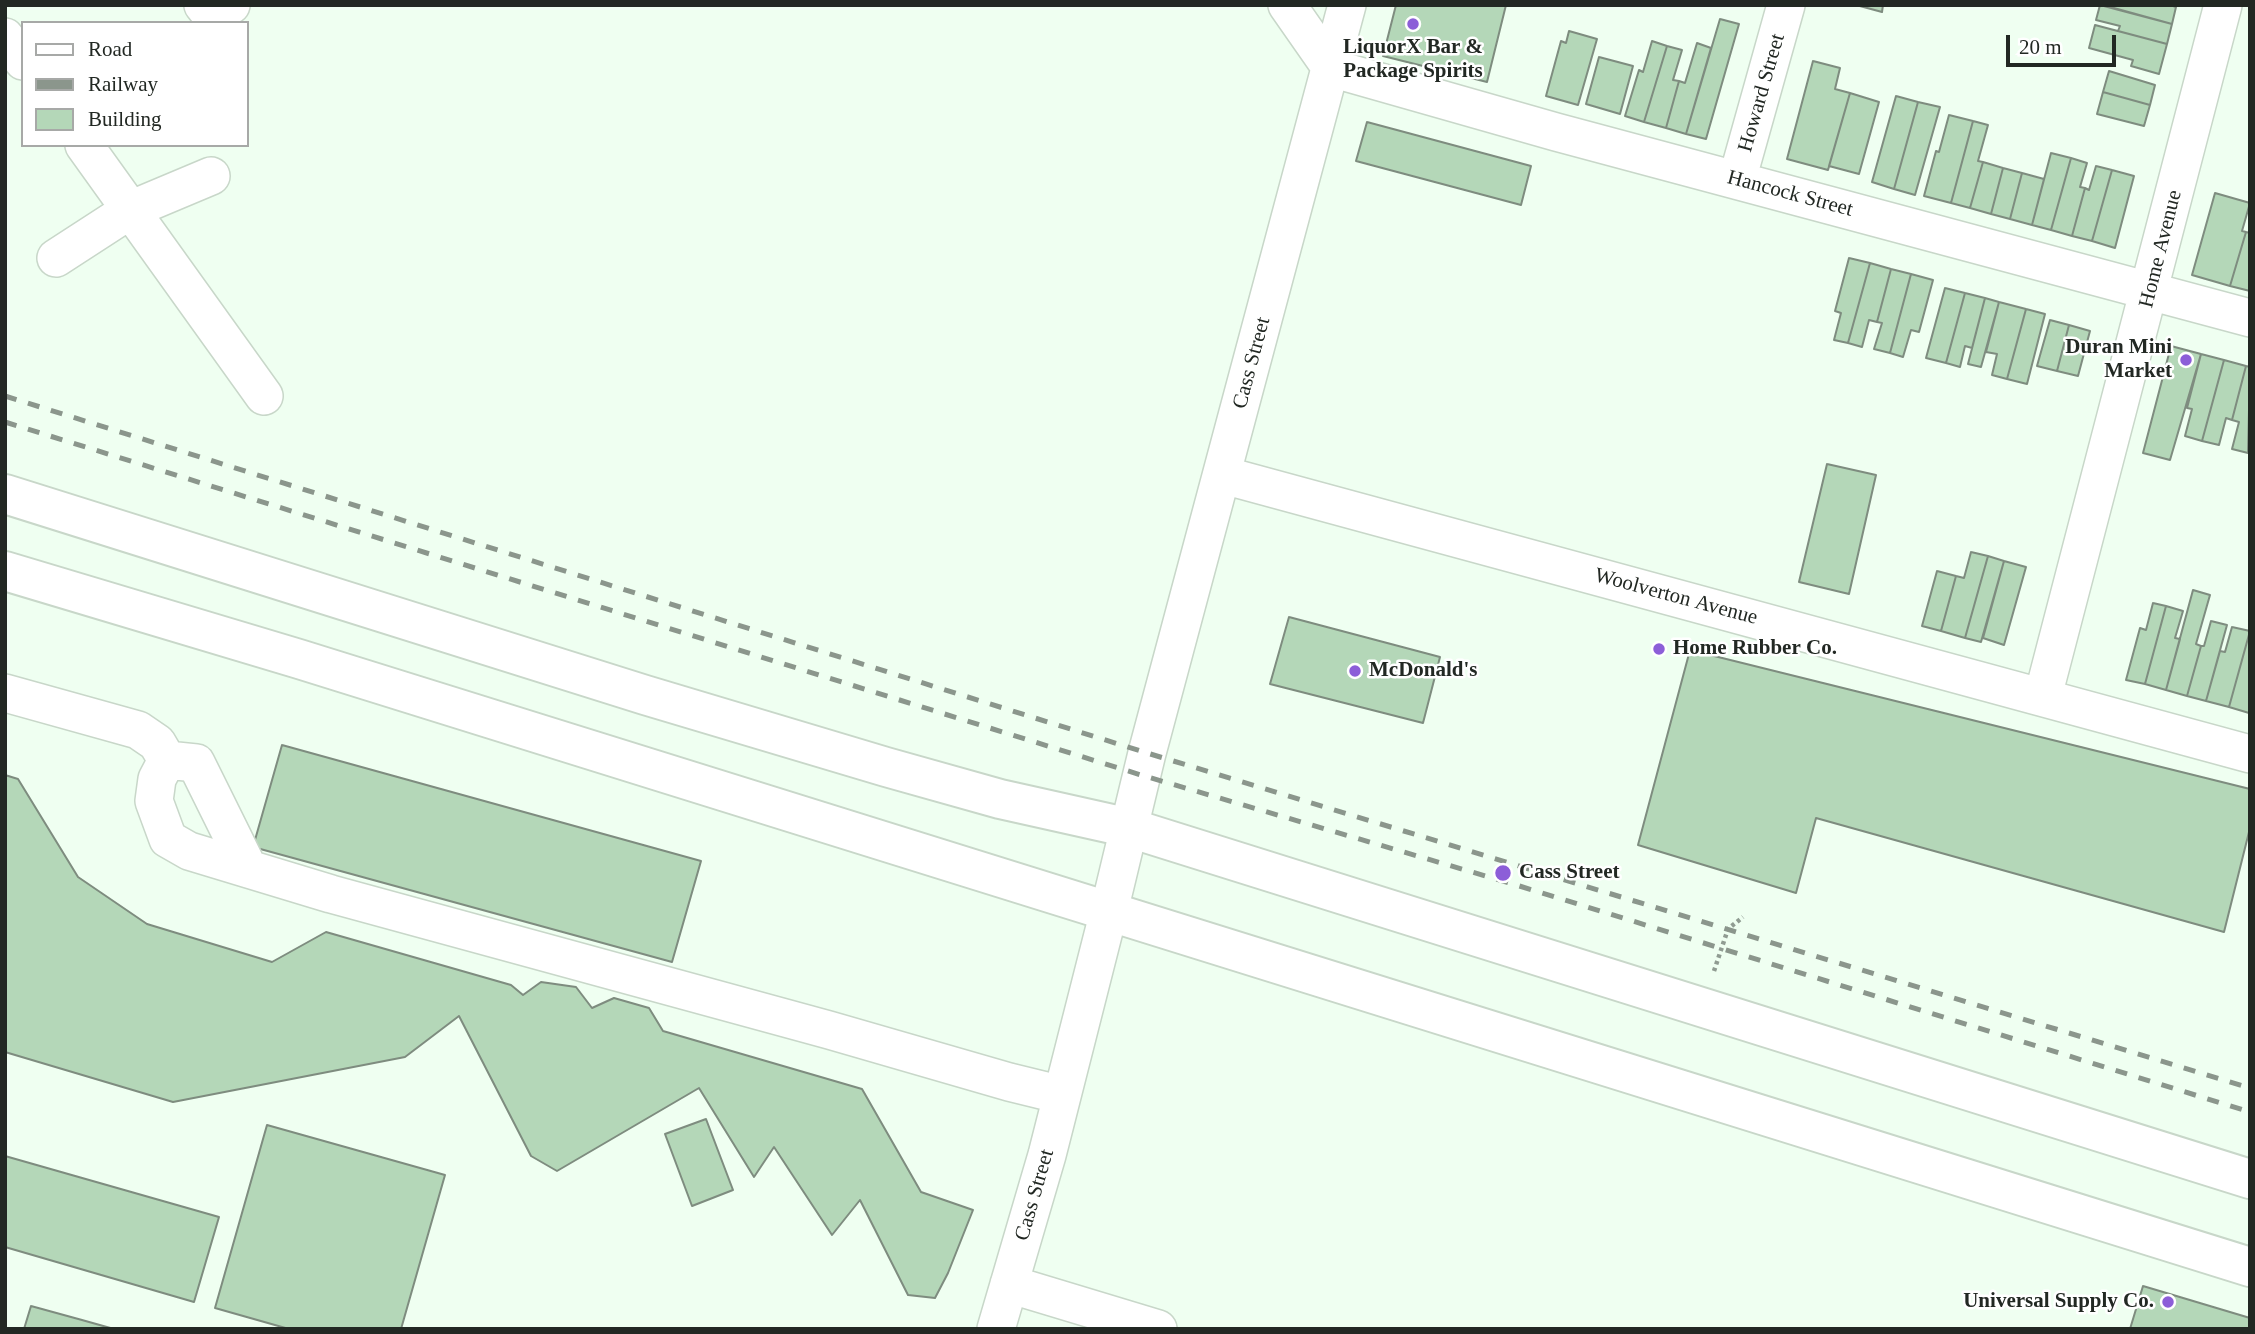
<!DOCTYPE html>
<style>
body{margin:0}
#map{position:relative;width:2255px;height:1334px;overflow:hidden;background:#effff1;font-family:"Times New Roman",serif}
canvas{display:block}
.frame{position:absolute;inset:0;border:7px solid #222823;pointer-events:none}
.legend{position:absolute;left:21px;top:21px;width:228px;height:126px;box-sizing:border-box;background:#fff;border:2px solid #a7a9a7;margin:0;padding:9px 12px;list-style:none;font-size:21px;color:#222823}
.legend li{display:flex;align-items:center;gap:14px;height:35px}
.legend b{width:35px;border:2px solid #a7a9a7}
.scale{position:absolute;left:2006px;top:35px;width:110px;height:32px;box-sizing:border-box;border:4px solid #222823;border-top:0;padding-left:9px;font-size:21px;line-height:24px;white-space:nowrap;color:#222823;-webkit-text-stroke:5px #fff;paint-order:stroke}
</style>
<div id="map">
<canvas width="2255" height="1334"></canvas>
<div class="frame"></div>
<ul class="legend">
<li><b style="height:9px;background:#fff"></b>Road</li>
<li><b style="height:9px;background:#8b968c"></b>Railway</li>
<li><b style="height:19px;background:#b4d7b8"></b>Building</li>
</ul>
<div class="scale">20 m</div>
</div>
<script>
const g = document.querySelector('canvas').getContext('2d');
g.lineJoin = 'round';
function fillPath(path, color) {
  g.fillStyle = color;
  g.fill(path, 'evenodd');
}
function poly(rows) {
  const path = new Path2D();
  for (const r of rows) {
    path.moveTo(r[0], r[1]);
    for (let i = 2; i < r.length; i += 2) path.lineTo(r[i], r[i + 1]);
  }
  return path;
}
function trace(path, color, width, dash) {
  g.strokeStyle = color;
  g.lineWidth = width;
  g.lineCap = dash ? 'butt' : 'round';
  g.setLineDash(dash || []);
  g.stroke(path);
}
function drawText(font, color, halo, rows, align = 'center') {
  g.font = font + ' "Times New Roman",serif';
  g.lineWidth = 5;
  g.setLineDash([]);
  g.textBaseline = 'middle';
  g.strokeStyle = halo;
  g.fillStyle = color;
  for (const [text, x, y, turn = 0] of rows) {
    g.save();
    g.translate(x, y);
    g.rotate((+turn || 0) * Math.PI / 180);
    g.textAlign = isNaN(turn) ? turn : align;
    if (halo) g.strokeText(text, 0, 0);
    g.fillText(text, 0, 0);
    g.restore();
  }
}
const building = poly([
 [1396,5,1506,5,1487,82,1383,56,1396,5],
 [1856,5,1883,5,1882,12,1856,5],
 [2100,5,2172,24,2167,44,2118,31,2120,26,2096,20,2100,5],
 [2103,5,2170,5,2176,7,2172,24,2103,5],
 [1720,19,1739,24,1706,139,1686,134,1720,19],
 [2095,25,2167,44,2159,74,2131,66,2133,60,2089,48,2095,25],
 [1569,31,1597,39,1578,105,1546,96,1561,41,1566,43,1569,31],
 [1652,41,1667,46,1644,122,1625,116,1639,70,1643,72,1652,41],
 [1697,43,1711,48,1686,134,1666,128,1679,81,1685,83,1697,43],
 [1667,46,1682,50,1673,80,1679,81,1666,128,1644,122,1667,46],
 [1599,57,1633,66,1620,114,1586,104,1599,57],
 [1813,61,1840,68,1835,89,1850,93,1828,170,1787,159,1813,61],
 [2109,71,2155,85,2150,105,2103,92,2109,71],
 [2103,92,2150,105,2144,126,2097,114,2103,92],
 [1850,93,1879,102,1859,174,1829,166,1850,93],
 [1896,96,1918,102,1894,189,1872,182,1896,96],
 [1918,102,1940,107,1915,195,1894,189,1918,102],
 [1949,115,1973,121,1951,203,1924,196,1936,151,1939,152,1949,115],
 [1973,121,1988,125,1978,161,1983,162,1970,208,1951,203,1973,121],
 [1367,122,1531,166,1521,205,1356,161,1367,122],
 [2051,153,2071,158,2051,230,2032,225,2051,153],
 [2071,158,2087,163,2080,187,2085,188,2072,236,2051,230,2071,158],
 [1983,162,2003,168,1991,214,1970,208,1983,162],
 [2096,166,2112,170,2092,241,2072,236,2085,188,2089,190,2096,166],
 [2003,168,2022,173,2010,219,1991,214,2003,168],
 [2112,170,2134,176,2115,248,2092,241,2112,170],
 [2022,173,2044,179,2032,225,2010,219,2022,173],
 [2215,193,2250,203,2242,231,2246,232,2230,286,2192,275,2215,193],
 [2246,232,2250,233,2250,291,2230,286,2246,232],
 [1849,258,1870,263,1848,343,1834,340,1841,313,1835,311,1849,258],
 [1870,263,1891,269,1877,322,1869,320,1862,347,1848,343,1870,263],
 [1891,269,1911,274,1890,353,1874,349,1882,323,1877,322,1891,269],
 [1911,274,1933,280,1919,332,1911,330,1903,357,1890,353,1911,274],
 [1945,288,1965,293,1946,363,1926,358,1945,288],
 [1965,293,1985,298,1972,348,1965,346,1960,367,1946,363,1965,293],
 [1985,298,1999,302,1981,367,1968,364,1985,298],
 [1999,302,2026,309,2007,379,1992,375,1997,354,1986,352,1999,302],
 [2026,309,2045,314,2027,384,2007,379,2026,309],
 [2050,320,2069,325,2057,371,2037,366,2050,320],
 [2069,325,2090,331,2078,376,2057,371,2069,325],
 [2171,346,2201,354,2170,460,2143,453,2171,346],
 [2201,354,2224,360,2202,441,2185,436,2192,409,2187,408,2201,354],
 [2224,360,2246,366,2232,420,2226,418,2219,445,2202,441,2224,360],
 [2246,366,2250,367,2248,453,2232,449,2239,422,2232,420,2246,366],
 [1827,464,1876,475,1849,594,1799,582,1827,464],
 [1971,552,1988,556,1965,638,1941,631,1956,576,1964,578,1971,552],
 [1988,556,2004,561,1981,642,1965,638,1988,556],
 [2004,561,2026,567,2004,645,1983,638,2004,561],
 [1937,571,1956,576,1941,631,1922,626,1937,571],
 [2193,590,2210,595,2196,644,2201,646,2187,696,2166,690,2193,590],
 [2153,603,2166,606,2145,684,2126,680,2140,628,2146,630,2153,603],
 [2166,606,2183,611,2175,638,2180,639,2166,690,2145,684,2166,606],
 [1289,617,1440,657,1423,723,1270,684,1289,617],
 [2211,621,2227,625,2206,701,2187,696,2201,646,2204,646,2211,621],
 [2232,627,2250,631,2229,707,2206,701,2220,651,2225,652,2232,627],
 [2250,631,2250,711,2249,713,2229,707,2250,631],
 [1690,650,2250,789,2250,828,2224,932,1816,818,1796,893,1638,845,1690,650],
 [282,745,701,861,672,962,253,847,282,745],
 [5,775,18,779,78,877,147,924,272,962,326,932,511,985,523,995,541,982,576,987,592,1008,614,998,649,1008,663,1031,862,1089,921,1192,973,1210,948,1273,935,1298,908,1295,860,1200,832,1235,774,1147,754,1177,699,1088,557,1171,531,1156,459,1016,405,1057,173,1102,5,1052,5,775],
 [706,1119,733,1190,692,1206,665,1134,706,1119],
 [267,1125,445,1175,401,1329,289,1329,215,1308,267,1125],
 [5,1156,219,1217,194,1302,5,1247,5,1156],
 [2143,1286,2250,1318,2250,1329,2130,1329,2143,1286],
 [31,1306,82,1320,114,1329,24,1329,31,1306]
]);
fillPath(building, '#b4d7b8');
trace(building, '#7e8c7f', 2);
const minor = poly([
 [203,5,207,10,231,5],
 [1287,5,1331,68],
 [5,37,23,61],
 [1331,68,1556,132,2250,318],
 [84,145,264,396],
 [1737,180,1786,5],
 [56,258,130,210,211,176],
 [1223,475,2250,754],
 [5,693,138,730,157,743,167,760],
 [2043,696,2223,5],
 [167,760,157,779,154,801,168,839,189,851,331,894,829,1030,1009,1082,1062,1095],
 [167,760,196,763,248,868],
 [1009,1284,1158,1329],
 [996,1329,1047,1155,1109,911,1147,753,1347,5]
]);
const highway = poly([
 [5,494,645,695,886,767,1000,799,1130,828,2250,1179],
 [5,571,299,659,2250,1267]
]);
trace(minor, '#c8d7c9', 40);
trace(highway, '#c8d7c9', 42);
trace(poly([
 [1714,971,1728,929,1743,917]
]), '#909c92', 4.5, [3.5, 3.5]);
trace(minor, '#fff', 37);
trace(highway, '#fff', 38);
trace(poly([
 [5,396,1147,753,2250,1088],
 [5,422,1141,775,1513,884,2250,1112]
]), '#8b968c', 5, [12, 12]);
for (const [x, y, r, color] of [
 [1413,24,7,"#8c5ed8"],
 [2186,360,7,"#8c5ed8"],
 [1659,649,7,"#8c5ed8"],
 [1355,671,7,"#8c5ed8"],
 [1503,873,9,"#8c5ed8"],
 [2168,1302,7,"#8c5ed8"]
]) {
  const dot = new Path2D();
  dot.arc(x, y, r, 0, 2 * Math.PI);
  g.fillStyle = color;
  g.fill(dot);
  trace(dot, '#fff', 2.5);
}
drawText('bold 21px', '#222823', '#fff', [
 ["LiquorX Bar &",1413,48,"center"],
 ["Package Spirits",1413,72,"center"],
 ["Duran Mini",2172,348,"right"],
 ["Market",2172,372,"right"],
 ["Home Rubber Co.",1673,649],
 ["McDonald's",1369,671],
 ["Cass Street",1519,873],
 ["Universal Supply Co.",2154,1302,"right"]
], 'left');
drawText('21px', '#222823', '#fff', [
 ["Howard Street",1762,93,-74],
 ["Hancock Street",1790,194,15],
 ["Home Avenue",2161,249,-76],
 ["Cass Street",1252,363,-75],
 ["Woolverton Avenue",1676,597,15],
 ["Cass Street",1035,1195,-74]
]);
</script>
